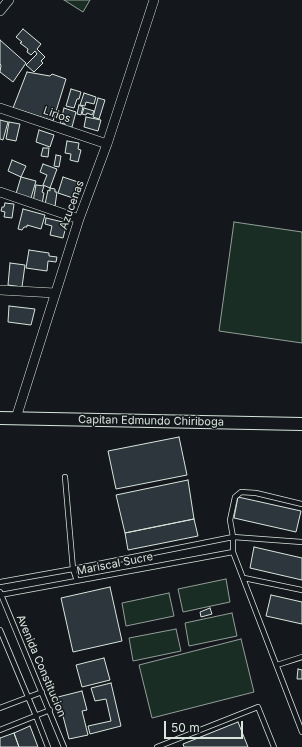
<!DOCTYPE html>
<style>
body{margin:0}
#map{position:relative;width:302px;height:747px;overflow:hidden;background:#14181c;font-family:Inter,sans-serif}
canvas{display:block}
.scale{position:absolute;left:164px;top:721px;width:79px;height:18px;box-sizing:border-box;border:2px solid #d8e6dc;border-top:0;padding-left:5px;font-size:12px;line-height:14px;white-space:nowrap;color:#d8e6dc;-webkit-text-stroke:3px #14181c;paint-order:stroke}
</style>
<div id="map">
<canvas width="302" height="747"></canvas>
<div class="scale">50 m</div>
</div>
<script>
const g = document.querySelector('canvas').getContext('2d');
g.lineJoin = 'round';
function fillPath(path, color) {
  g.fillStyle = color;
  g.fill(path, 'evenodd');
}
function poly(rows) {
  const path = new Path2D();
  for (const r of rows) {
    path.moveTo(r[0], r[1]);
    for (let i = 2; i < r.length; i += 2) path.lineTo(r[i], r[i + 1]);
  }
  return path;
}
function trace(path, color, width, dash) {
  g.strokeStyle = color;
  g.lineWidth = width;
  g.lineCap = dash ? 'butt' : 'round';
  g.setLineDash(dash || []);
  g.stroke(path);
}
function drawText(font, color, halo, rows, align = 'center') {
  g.font = font + ' Inter,sans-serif';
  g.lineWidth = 3;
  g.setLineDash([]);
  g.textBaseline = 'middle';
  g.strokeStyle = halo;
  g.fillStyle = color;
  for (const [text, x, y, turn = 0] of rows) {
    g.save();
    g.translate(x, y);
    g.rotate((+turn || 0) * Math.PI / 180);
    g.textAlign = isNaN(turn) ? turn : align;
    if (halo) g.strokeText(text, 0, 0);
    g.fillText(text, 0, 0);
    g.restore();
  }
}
const green = poly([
 [64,0,90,0,83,12,64,0],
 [234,222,302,232,302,343,219,331,234,222],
 [226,579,230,602,183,612,178,589,226,579],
 [169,593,174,616,126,626,122,603,169,593],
 [232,613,237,636,189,646,185,623,232,613],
 [176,629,181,651,133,661,129,638,176,629],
 [241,639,254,692,152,718,139,665,241,639]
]);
fillPath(green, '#1a2d24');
trace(green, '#939e99', 1);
const building = poly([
 [23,29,41,44,37,49,45,57,41,61,43,63,34,72,26,65,37,54,35,51,31,55,27,52,28,49,20,43,22,42,16,37,23,29],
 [0,40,26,63,13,82,0,72,1,65,0,64,0,40],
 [27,72,50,76,52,74,66,79,53,121,13,108,27,72],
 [71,89,81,92,79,99,77,99,74,108,66,106,71,89],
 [84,93,96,97,94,104,86,102,85,106,80,105,84,93],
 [98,98,105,100,99,119,93,117,98,98],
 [79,105,83,107,81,115,77,114,79,105],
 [64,108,76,112,72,127,66,127,65,124,63,123,62,124,60,124,64,108],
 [84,108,94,111,92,115,87,113,86,115,82,114,84,108],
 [86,117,101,120,98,131,84,127,86,117],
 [0,120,8,122,3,140,0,139,0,120],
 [9,122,20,124,16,141,6,139,9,122],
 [39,130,54,135,50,147,36,142,39,130],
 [67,141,79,143,78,149,81,150,78,162,70,160,71,154,65,153,67,141],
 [43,148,49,148,48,157,41,156,43,148],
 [56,155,61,156,59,167,54,166,56,155],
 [12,160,26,166,21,177,8,171,12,160],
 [43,164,57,169,50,188,43,185,47,175,40,172,43,164],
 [21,177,36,181,30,201,15,197,21,177],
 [63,177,78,182,73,198,58,193,63,177],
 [36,185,44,186,42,192,44,193,42,204,33,202,36,185],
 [50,188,55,189,55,192,57,192,55,206,45,204,48,190,50,191,50,188],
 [5,203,14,204,12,218,4,217,5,212,1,211,2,207,4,207,5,203],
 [23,209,45,215,41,229,27,225,27,227,24,227,22,230,18,229,23,209],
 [46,218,67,223,63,238,50,235,52,226,45,224,46,218],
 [29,250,49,253,49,256,57,257,56,262,48,261,47,271,26,268,29,250],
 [10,263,25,265,22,287,8,285,10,263],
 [9,306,35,309,31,325,8,322,9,306],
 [179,437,187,475,116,489,108,451,179,437],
 [188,480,194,519,125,533,116,495,188,480],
 [238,497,301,511,296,532,234,518,238,497],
 [194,519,198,536,128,550,125,533,194,519],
 [254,547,302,558,302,580,250,568,254,547],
 [110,587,122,641,73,652,61,598,110,587],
 [271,595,302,602,302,624,266,616,271,595],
 [210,608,212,614,201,617,200,612,210,608],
 [104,658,110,680,82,687,76,665,104,658],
 [298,669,302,670,302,679,297,679,298,669],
 [111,683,121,726,90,734,88,726,111,721,106,699,95,701,91,688,111,683],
 [82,691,87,710,82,711,88,735,69,739,58,697,82,691],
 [238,722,248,747,184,747,183,744,238,722],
 [30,726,38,747,19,747,14,733,30,726],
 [14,733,19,747,0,747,0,738,14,733]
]);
fillPath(building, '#2c363c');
trace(building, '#d8e6dc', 1);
const service = poly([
 [65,477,73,569,77,581],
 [302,504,256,493,241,492,235,497,230,520,233,537,233,552,302,732],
 [244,578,302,590],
 [0,582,73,569,233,537,302,542],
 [0,592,64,747],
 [0,595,233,552],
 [0,630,36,716,48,747],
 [277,665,302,657],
 [0,708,42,692],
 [0,730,50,710],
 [157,747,258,707,274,747]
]);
const minor = poly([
 [0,11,9,0],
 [0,108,107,144],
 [0,192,79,219],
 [0,290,55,293],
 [16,418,79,219,107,144,154,0]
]);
const tertiary = poly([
 [0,418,302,424]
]);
trace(service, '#d8e6dc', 6);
trace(minor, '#d8e6dc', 10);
trace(tertiary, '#d8e6dc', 14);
trace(service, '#14181c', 4.5);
trace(minor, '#14181c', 9);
trace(tertiary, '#14181c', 12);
drawText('11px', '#d8e6dc', '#14181c', [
 ["Lirios",57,115,19],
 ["Azucenas",72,205,-70],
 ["Capitan Edmundo Chiriboga",151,421,1],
 ["Mariscal Sucre",115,564,-11],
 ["Avenida Constitucion",41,666,67]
]);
</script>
